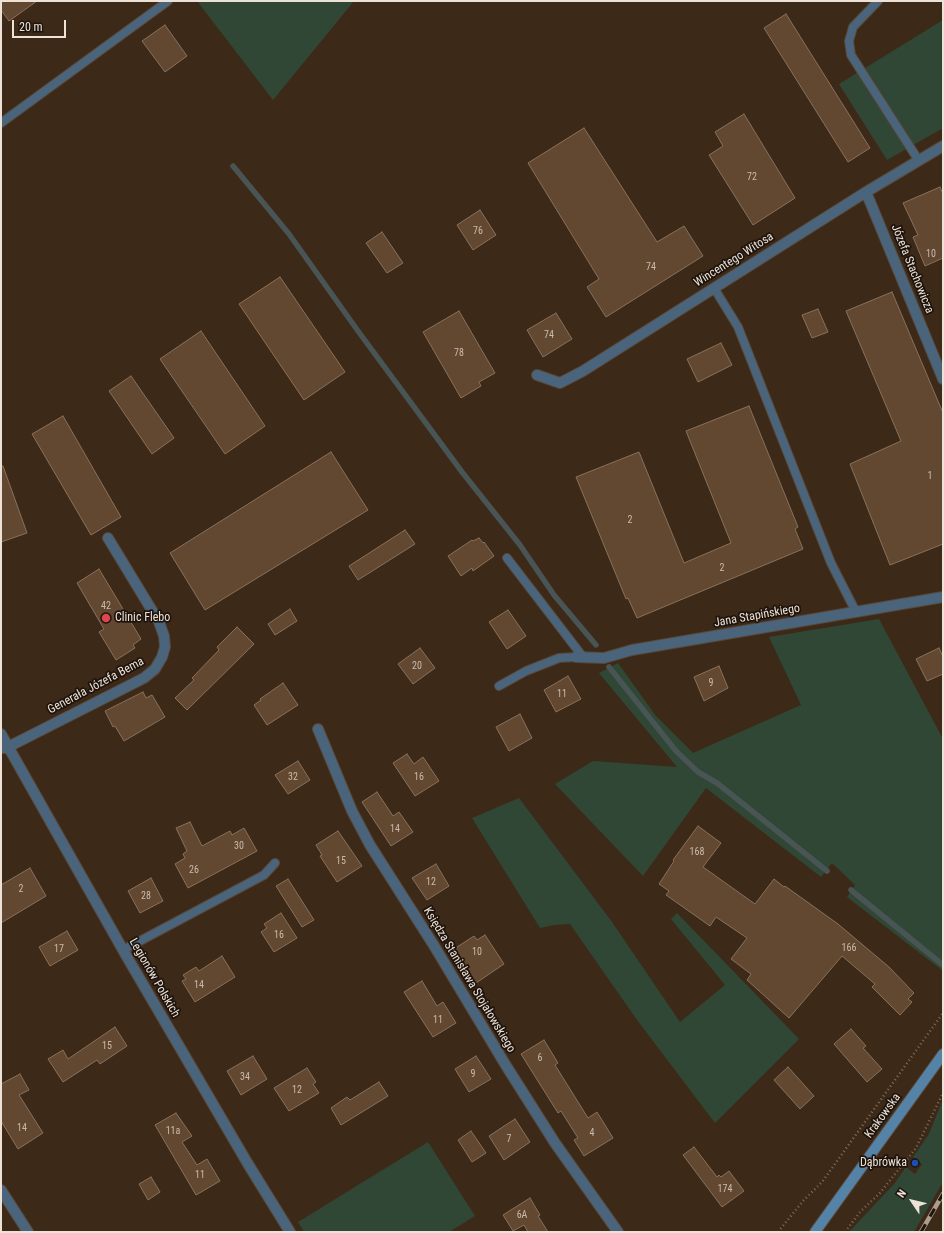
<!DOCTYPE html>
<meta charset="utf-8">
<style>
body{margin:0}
#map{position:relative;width:944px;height:1233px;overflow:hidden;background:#3d2918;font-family:"Roboto Condensed",sans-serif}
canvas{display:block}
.frame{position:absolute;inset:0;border:2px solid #eee1d6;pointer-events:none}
.north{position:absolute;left:892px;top:1181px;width:40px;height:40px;-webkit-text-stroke:3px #1d140d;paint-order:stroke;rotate:305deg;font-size:11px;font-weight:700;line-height:16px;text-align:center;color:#eee1d6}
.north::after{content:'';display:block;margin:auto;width:14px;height:18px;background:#eee1d6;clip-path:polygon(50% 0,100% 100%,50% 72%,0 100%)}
.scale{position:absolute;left:12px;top:20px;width:54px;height:18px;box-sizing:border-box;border:2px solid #eee1d6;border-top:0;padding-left:5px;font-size:12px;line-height:14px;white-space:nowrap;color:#eee1d6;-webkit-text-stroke:3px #1d140d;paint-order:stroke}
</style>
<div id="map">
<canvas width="944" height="1233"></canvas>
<div class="frame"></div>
<div class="north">N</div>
<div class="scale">20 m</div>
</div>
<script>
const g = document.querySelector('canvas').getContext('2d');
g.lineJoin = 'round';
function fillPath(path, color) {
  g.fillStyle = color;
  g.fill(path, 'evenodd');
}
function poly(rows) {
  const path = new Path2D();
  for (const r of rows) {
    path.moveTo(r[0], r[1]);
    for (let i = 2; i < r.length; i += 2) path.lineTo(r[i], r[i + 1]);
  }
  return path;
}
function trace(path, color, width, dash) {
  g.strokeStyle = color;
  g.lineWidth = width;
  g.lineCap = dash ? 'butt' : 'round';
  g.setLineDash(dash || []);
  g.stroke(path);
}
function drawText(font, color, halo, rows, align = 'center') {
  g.font = font + ' "Roboto Condensed",sans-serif';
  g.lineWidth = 3.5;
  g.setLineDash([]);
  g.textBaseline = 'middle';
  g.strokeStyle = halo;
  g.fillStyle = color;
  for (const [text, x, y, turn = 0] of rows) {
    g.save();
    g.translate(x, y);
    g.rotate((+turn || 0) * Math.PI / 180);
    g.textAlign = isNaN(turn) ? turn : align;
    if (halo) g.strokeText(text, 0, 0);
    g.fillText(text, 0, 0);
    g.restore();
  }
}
fillPath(poly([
 [197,1,354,1,273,100],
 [943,20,943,128,887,160,839,84],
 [879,619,943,739,943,971,847,897,855,885,832,863,821,877,706,788,643,876,555,784,593,761,677,767,599,673,618,663,656,716,693,753,801,705,769,637],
 [519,798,612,922,680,1022,725,985,671,919,677,913,799,1039,715,1123,637,1020,570,924,554,925,540,928,472,818],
 [943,1099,943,1182,914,1232,849,1232,894,1184,906,1167,915,1174,922,1164,913,1157,929,1134],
 [428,1142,475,1216,449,1232,304,1232,298,1222]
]), '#304735');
trace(poly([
 [233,166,289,234,358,331,462,472,520,545,554,595,596,645],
 [609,667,676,751,698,772,717,783,827,871],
 [851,890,943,965]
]), '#495454', 5.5);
const building = poly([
 [1,1,37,1,9,21,1,10,1,1],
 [786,14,870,148,848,162,764,28,786,14],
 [165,25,187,56,165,72,142,41,165,25],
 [744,114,795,198,753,225,709,155,723,146,715,132,744,114],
 [584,128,657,242,684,226,703,256,606,317,587,287,599,279,528,163,584,128],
 [940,187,943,194,943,258,925,266,913,237,918,235,903,203,940,187],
 [480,210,496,235,473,250,457,225,480,210],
 [382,232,403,263,387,273,366,243,382,232],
 [280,277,345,372,304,400,239,304,280,277],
 [892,292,943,413,943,544,890,565,850,464,901,441,846,311,892,292],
 [818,309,828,332,812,338,802,315,818,309],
 [459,311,495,373,479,382,481,386,461,398,423,332,459,311],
 [556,313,572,339,543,357,527,330,556,313],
 [201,331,265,426,225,454,160,359,201,331],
 [721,343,732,365,698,382,687,359,721,343],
 [131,376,174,438,152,454,109,391,131,376],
 [749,406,798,527,795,529,803,549,637,618,628,598,626,599,576,477,639,452,684,563,731,543,686,431,749,406],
 [63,416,121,517,91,535,32,434,63,416],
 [331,452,368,510,205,610,170,553,331,452],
 [1,466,3,466,27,533,1,542,1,466],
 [405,530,415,544,358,580,349,566,405,530],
 [479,538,483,543,484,542,494,556,473,571,472,568,461,576,448,556,472,540,473,541,479,538],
 [99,569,141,639,133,645,135,648,116,660,99,632,104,629,77,583,99,569],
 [290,609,297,621,275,635,268,624,290,609],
 [508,610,526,636,507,649,489,622,508,610],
 [237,627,254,644,187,710,175,698,194,680,192,678,219,650,217,647,237,627],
 [420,648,435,668,413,684,398,664,420,648],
 [939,648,943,657,943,674,927,681,916,659,939,648],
 [719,666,728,688,704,701,694,677,719,666],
 [568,676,581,699,556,712,544,690,568,676],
 [283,683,298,705,267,725,254,705,261,700,260,699,283,683],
 [143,692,146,698,152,695,165,717,124,741,115,726,113,727,105,711,143,692],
 [520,714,532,738,509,751,496,727,520,714],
 [407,754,414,764,423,757,439,781,415,796,393,763,407,754],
 [298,761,310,780,288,794,275,775,298,761],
 [377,792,393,816,399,812,413,832,391,846,362,802,377,792],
 [190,822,202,846,230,831,232,835,244,828,257,851,188,888,175,864,185,858,183,854,187,851,176,828,190,822],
 [698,826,721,843,703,867,755,904,774,879,784,887,785,886,838,924,889,967,914,993,908,999,912,1002,900,1015,872,987,875,984,842,956,789,1018,747,980,751,974,731,959,747,938,716,917,710,926,666,895,669,891,659,884,674,861,673,860,698,826],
 [338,831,362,866,337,882,320,856,322,855,316,845,338,831],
 [436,864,449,886,427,900,412,878,436,864],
 [30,868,46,896,1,923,1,885,30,868],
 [151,878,163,901,140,913,128,891,151,878],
 [288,879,314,920,302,927,276,886,288,879],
 [281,913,297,938,274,952,261,932,267,928,264,924,281,913],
 [67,931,78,950,50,966,39,947,67,931],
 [485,935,504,964,476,983,454,949,474,936,477,940,485,935],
 [222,956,235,977,195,1002,182,981,186,979,183,975,196,967,199,971,222,956],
 [422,981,437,1006,443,1002,456,1023,433,1037,404,992,422,981],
 [115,1027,127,1046,100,1064,97,1060,63,1082,48,1059,63,1050,68,1059,115,1027],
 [851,1029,866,1046,863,1048,882,1069,867,1082,834,1044,851,1029],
 [544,1040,558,1063,555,1065,588,1118,597,1112,613,1138,584,1156,574,1140,578,1138,561,1111,558,1113,521,1054,544,1040],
 [253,1056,267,1079,241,1095,227,1071,253,1056],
 [476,1056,491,1079,469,1092,455,1069,476,1056],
 [788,1067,814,1096,800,1109,774,1080,788,1067],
 [307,1068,316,1082,313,1084,319,1093,289,1111,274,1088,307,1068],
 [20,1074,29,1090,19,1095,43,1133,18,1149,1,1121,1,1084,20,1074],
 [379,1082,388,1096,341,1125,331,1108,347,1097,350,1100,379,1082],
 [176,1113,192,1136,182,1142,197,1165,207,1159,220,1181,196,1195,155,1125,176,1113],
 [515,1119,530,1142,504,1160,489,1136,515,1119],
 [471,1131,486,1153,472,1162,458,1140,471,1131],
 [694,1147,717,1177,719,1175,721,1177,729,1171,744,1191,722,1207,683,1155,694,1147],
 [151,1177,160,1192,148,1200,139,1184,151,1177],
 [530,1198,540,1215,538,1216,548,1232,528,1232,524,1225,513,1231,503,1215,530,1198]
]);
fillPath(building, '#634831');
trace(building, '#88715d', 1);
const lane = poly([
 [878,1,853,27,849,41,851,55,919,161],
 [1,123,168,1],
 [714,288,738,327,831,563,856,612],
 [507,558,583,657],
 [499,686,526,671,559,658,576,657],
 [123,950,264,875,275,863]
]);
const street = poly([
 [866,192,943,379],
 [537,375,560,383,583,371,866,192,943,146],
 [576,657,604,658,632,650,943,597],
 [318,729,352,811,370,845,433,944,505,1064,555,1143,618,1232],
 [1,734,127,957,248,1164,290,1232],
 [3,748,8,747,144,678,155,669,162,657,165,647,164,636,159,622,108,538],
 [1,1190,28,1232]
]);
const secondary = poly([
 [815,1232,943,1054]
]);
trace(lane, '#594636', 10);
trace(street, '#594636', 12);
trace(secondary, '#594636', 12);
trace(poly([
 [778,1232,803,1201,822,1182,943,1013],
 [845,1232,860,1212,879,1194,916,1148,943,1093]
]), '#7f6e5f', 2.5, [1, 3]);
trace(lane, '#49647b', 8);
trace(street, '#49647b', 10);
trace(secondary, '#5582a7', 10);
const rail = poly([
 [921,1232,943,1194]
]);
trace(rail, '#ad9d90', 4.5);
trace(rail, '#1d140d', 3, [9]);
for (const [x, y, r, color] of [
 [106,618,5,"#e0444e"],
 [915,1163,4,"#1a4fb4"]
]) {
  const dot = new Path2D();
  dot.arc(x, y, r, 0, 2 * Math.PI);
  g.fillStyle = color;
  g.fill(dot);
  trace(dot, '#1d140d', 1.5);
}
drawText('10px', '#cbbbad', null, [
 ["72",752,177],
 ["76",478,231],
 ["10",931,254],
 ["74",651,267],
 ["74",549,335],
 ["78",459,353],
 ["1",930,476],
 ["2",630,520],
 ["2",722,568],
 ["42",106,606],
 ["20",417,666],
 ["9",711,683],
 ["11",562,694],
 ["32",293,777],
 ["16",419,777],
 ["14",395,829],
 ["30",239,846],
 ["168",697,852],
 ["15",341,861],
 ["26",194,870],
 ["12",431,882],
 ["2",21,889],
 ["28",146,896],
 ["16",279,935],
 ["166",849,948],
 ["17",59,949],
 ["10",477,952],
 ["14",199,985],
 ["11",438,1020],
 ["15",107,1046],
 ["6",540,1058],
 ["9",473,1074],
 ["34",245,1077],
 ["12",297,1090],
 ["14",22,1128],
 ["11a",173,1131],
 ["4",592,1133],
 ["7",509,1139],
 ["11",200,1175],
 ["174",725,1189],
 ["6A",522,1215]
]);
drawText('12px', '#eee1d6', '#1d140d', [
 ["Wincentego Witosa",734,260,-32],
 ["Józefa Stachowicza",912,269,68],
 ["Jana Stapińskiego",757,616,-10],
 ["Generała Józefa Bema",96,686,-28],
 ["Legionów Polskich",154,978,60],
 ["Księdza Stanisława Stojałowskiego",469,980,59],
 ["Krakowska",883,1116,-54]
]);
drawText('12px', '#eee1d6', '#1d140d', [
 ["Clinic Flebo",115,618],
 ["Dąbrówka",907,1163,"right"]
], 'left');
</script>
